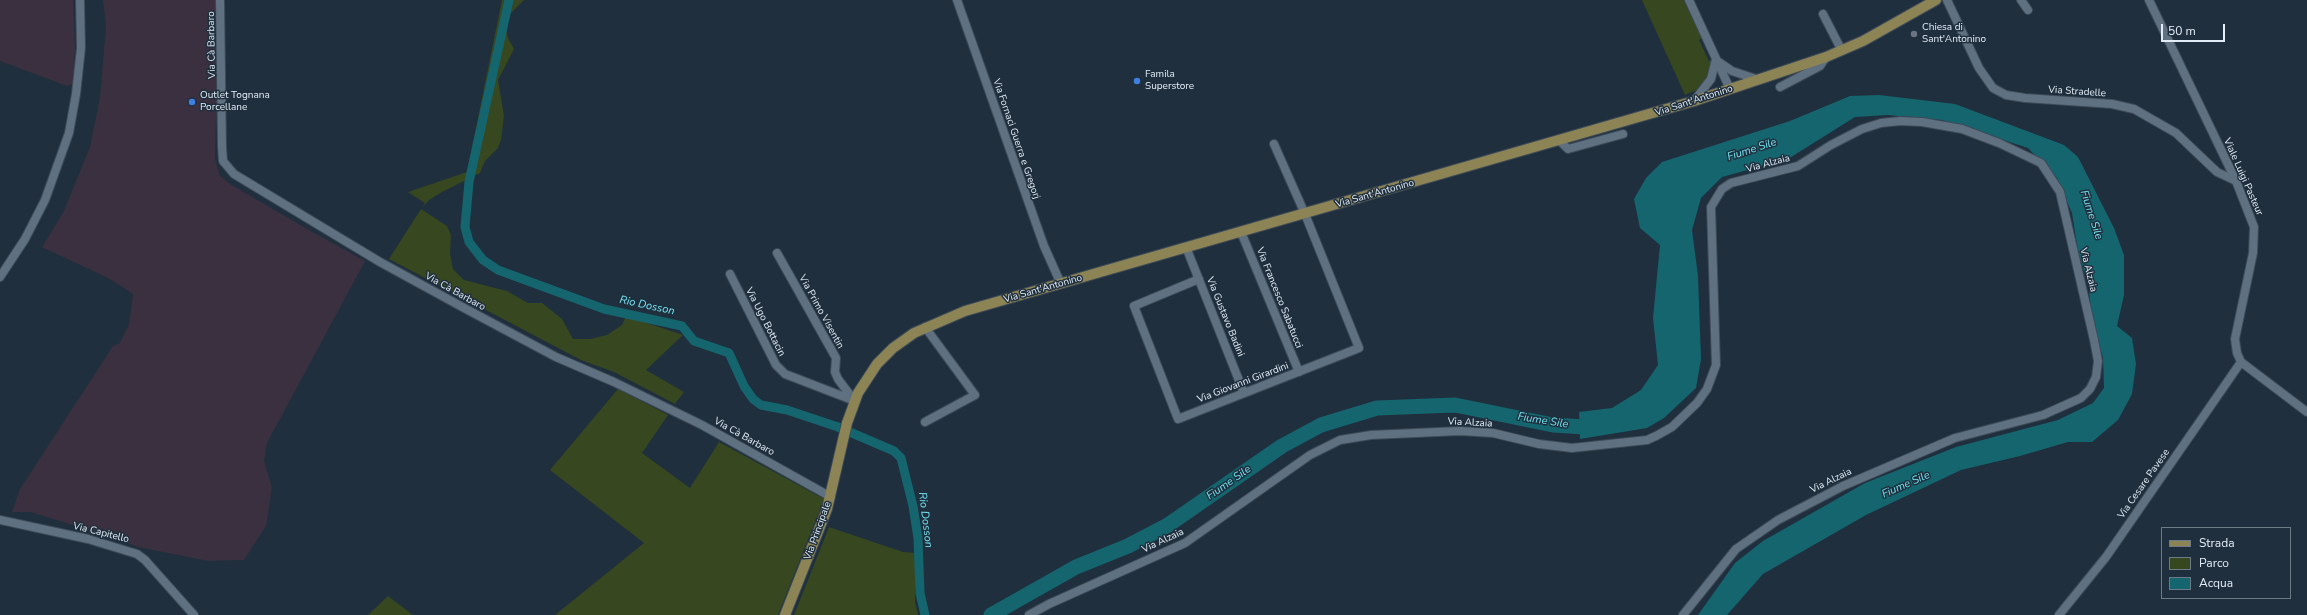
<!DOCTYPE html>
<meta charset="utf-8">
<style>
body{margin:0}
#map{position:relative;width:2307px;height:615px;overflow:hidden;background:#1f2f3d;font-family:"Nunito Sans",sans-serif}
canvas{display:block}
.legend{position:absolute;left:2161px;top:527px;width:130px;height:72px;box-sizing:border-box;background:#1f2f3d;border:1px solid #6d7b87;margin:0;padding:5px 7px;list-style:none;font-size:12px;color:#e3edf7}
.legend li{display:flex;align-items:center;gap:8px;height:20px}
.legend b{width:20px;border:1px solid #6d7b87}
.scale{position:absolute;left:2161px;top:24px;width:64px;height:18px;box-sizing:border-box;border:2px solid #e3edf7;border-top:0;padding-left:5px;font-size:12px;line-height:14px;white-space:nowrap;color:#e3edf7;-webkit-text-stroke:3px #1f2f3d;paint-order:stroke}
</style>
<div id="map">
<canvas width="2307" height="615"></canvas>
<ul class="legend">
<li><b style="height:5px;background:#8d8455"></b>Strada</li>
<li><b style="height:11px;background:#374720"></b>Parco</li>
<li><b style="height:11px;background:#15656f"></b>Acqua</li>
</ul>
<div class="scale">50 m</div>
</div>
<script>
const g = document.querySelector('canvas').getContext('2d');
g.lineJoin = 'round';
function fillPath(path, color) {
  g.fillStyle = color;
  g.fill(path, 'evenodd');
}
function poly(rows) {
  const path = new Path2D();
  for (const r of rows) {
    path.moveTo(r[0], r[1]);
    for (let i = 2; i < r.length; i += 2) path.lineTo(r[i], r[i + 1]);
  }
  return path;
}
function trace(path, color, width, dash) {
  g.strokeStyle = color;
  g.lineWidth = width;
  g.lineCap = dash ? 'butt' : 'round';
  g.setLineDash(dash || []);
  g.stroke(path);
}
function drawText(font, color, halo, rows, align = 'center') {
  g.font = font + ' "Nunito Sans",sans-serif';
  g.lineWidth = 3;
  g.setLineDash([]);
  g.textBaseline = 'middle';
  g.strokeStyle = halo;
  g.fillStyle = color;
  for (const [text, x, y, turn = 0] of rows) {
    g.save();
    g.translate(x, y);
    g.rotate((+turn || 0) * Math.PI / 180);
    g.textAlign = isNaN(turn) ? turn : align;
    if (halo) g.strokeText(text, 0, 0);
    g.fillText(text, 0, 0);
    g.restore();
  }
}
fillPath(poly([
 [0,0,73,0,75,48,73,84,67,86,0,61],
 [103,0,215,0,215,36,221,70,216,117,215,159,220,176,230,184,309,230,365,261,267,443,264,461,272,488,266,526,244,560,208,561,138,547,106,535,30,512,12,512,20,489,113,346,120,343,129,324,133,294,110,279,42,247,63,213,90,147,100,97,106,27]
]), '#3a303f');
fillPath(poly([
 [502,0,524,0,504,20,508,38,514,49,498,80,504,116,501,140,498,148,485,161,480,173,442,192,429,200,421,209,425,203,408,192,467,172],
 [1642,0,1684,0,1702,38,1699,40,1709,61,1712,60,1711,72,1699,89,1685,95],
 [421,209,447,226,451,235,450,254,453,269,464,280,507,291,528,303,542,303,562,319,573,339,590,339,607,335,622,325,626,316,683,335,646,370,684,392,675,404,614,372,581,360,389,259],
 [618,389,668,415,642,453,690,488,719,442,824,499,778,615,555,615,644,543,550,470],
 [829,527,903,552,915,553,915,602,918,615,794,615],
 [388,596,413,615,368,615]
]), '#374720');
fillPath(poly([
 [1879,95,1955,104,2064,145,2078,157,2114,228,2124,255,2124,295,2117,326,2132,338,2136,364,2132,394,2118,420,2092,442,2068,442,2020,456,1961,470,1866,515,1763,574,1727,615,1698,615,1735,563,1763,541,1865,483,1956,447,2058,420,2093,403,2104,388,2103,357,2092,326,2089,288,2078,251,2072,213,2057,178,2028,148,1942,120,1888,115,1855,117,1788,159,1722,177,1701,198,1692,230,1698,276,1701,359,1696,388,1664,418,1647,428,1580,439,1579,412,1612,408,1641,390,1658,365,1653,318,1660,245,1640,228,1634,199,1646,178,1662,162,1790,121,1850,96]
]), '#15656f');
trace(poly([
 [509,0,469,182,465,227,469,242,483,260,498,270,604,309,682,326,694,341,729,353,744,386,753,399,761,405,787,410,838,427,894,451,901,458,913,506,918,538,920,593,925,615]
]), '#15656f', 9);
trace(poly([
 [991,615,1076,567,1128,546,1168,525,1282,446,1321,425,1377,408,1455,405,1553,425,1585,427,1598,424]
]), '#15656f', 15);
const minor = poly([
 [220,0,222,147,223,161,234,174,380,262,466,309,556,357,614,382,702,425,831,497],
 [957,0,1044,246,1061,284],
 [1689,0,1730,89],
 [1947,0,1979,68,1993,88,2006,95,2025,98,2112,104,2134,109,2176,133,2217,172,2236,181],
 [2021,0,2028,10],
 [2149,0,2236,181,2254,227,2253,253,2235,339,2237,353,2241,362,2307,412],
 [1823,14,1842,51],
 [1719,62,1732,71,1759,80],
 [1780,87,1820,66,1826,57],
 [1694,101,1711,79,1716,59],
 [1560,141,1568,149,1623,134],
 [1241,232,1299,372],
 [1186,247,1244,393],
 [777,253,836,358,835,372,838,379,853,399],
 [730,274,776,365,785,374,855,401],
 [0,277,25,239,45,200,69,133,76,94,81,48,80,0],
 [1199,279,1134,306,1178,419,1359,348,1305,214,1274,144],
 [925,422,975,395,925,327],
 [0,520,88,539,137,554,145,560,194,615],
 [1029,615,1049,604,1185,543,1310,455,1340,440,1371,435,1460,431,1493,433,1539,444,1572,448,1647,440,1656,436,1672,427,1697,403,1707,389,1716,365,1711,207,1722,189,1731,183,1798,166,1831,145,1862,129,1881,123,1900,121,1922,122,1962,129,1999,143,2041,163,2060,192,2094,340,2098,361,2096,377,2090,389,2081,398,2043,415,1955,438,1843,486,1778,520,1736,549,1683,615],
 [2059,615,2106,557,2241,362]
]);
const major = poly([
 [785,615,827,509,847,423,858,393,877,364,893,348,914,333,965,311,1694,101,1826,57,1863,41,1936,0]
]);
trace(minor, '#3d4a57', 10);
trace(major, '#3d4a57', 12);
trace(minor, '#5f7081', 8);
trace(major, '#8d8455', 10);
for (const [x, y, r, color] of [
 [1914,34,4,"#6b7280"],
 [1137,81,4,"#3f7fe0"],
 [192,102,4,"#3f7fe0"]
]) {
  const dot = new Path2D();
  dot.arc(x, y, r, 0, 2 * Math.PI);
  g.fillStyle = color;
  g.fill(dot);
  trace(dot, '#1f2f3d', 1.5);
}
drawText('10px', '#e3edf7', '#1f2f3d', [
 ["Chiesa di",1922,28],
 ["Sant'Antonino",1922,40],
 ["Famila",1145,75],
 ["Superstore",1145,87],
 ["Outlet Tognana",200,96],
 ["Porcellane",200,108]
], 'left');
drawText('10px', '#e3edf7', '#1f2f3d', [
 ["Via Cà Barbaro",212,45,-91],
 ["Via Stradelle",2077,92,4],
 ["Via Sant'Antonino",1694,101,-18],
 ["Via Fornaci Guerra e Gregorj",1016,139,71],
 ["Via Alzaia",1768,164,-15],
 ["Viale Luigi Pasteur",2243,177,66],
 ["Via Sant'Antonino",1375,194,-16],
 ["Via Alzaia",2088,270,76],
 ["Via Sant'Antonino",1043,289,-16],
 ["Via Cà Barbaro",455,292,29],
 ["Via Francesco Sabatucci",1279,298,68],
 ["Via Primo Visentin",821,312,61],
 ["Via Gustavo Badini",1225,317,68],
 ["Via Ugo Bottacin",765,322,63],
 ["Via Giovanni Girardini",1243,383,-21],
 ["Via Alzaia",1470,423,3],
 ["Via Cà Barbaro",744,437,29],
 ["Via Alzaia",1831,481,-26],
 ["Via Cesare Pavese",2144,484,-55],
 ["Via Principale",818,531,-70],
 ["Via Capitello",101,533,14],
 ["Via Alzaia",1163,541,-25]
]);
drawText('italic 11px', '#73e2f1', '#1f2f3d', [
 ["Fiume Sile",1752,150,-18],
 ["Fiume Sile",2091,215,72],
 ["Rio Dosson",647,306,12],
 ["Fiume Sile",1543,421,9],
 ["Fiume Sile",1229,483,-35],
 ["Fiume Sile",1906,485,-24],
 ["Rio Dosson",925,520,83]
]);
</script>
